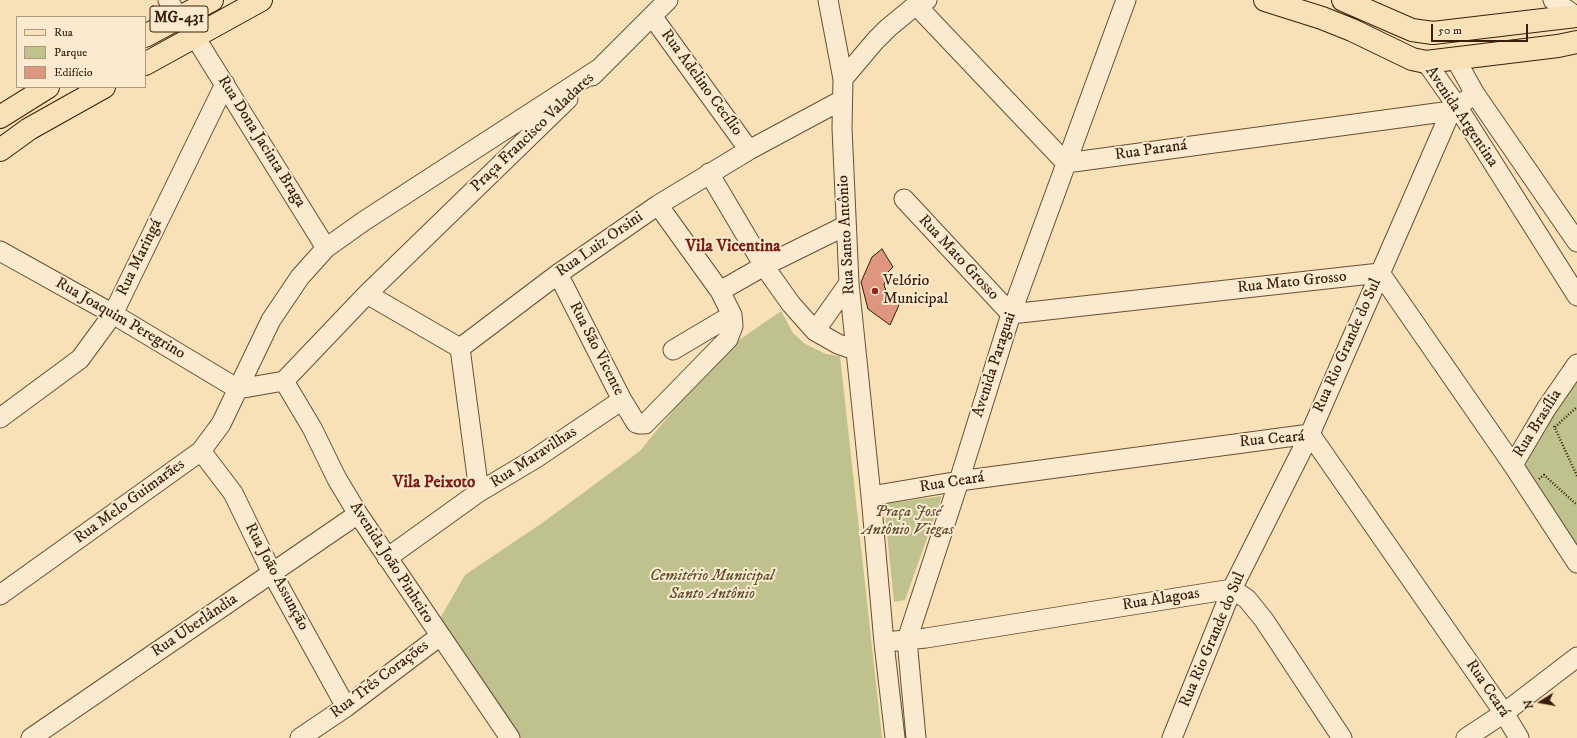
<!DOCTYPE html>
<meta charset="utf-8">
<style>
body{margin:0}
#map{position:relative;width:1577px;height:738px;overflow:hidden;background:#f8e0b7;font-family:"IM FELL DW Pica",serif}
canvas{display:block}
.legend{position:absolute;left:16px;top:16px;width:130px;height:72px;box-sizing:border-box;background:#faebd0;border:1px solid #ad9980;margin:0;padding:5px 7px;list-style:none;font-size:12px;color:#391e09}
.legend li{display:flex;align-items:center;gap:8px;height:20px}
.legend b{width:20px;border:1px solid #ad9980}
.north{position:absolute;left:1521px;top:682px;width:40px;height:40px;-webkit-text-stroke:3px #faebd0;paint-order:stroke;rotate:259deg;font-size:11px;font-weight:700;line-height:16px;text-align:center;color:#391e09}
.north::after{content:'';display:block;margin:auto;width:14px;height:18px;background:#391e09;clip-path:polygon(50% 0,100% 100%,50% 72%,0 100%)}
.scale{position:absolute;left:1431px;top:24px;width:97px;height:18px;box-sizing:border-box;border:2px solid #391e09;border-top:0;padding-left:5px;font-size:12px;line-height:14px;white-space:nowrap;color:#391e09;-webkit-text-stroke:3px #faebd0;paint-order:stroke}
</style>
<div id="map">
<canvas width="1577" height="738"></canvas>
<ul class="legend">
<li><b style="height:5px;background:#f8e0b7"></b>Rua</li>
<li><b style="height:11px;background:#bfc28d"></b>Parque</li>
<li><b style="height:11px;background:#de967e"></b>Edifício</li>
</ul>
<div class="north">N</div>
<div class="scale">50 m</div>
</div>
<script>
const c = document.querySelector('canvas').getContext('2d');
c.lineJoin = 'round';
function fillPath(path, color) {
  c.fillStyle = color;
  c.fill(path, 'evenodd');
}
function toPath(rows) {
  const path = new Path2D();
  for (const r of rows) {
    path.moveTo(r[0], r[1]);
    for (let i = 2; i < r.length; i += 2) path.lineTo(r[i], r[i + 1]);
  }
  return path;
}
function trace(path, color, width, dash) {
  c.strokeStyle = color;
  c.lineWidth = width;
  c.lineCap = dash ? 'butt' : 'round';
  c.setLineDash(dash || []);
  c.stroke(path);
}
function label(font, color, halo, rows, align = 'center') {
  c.font = font + ' "IM FELL DW Pica",serif';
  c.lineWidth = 4;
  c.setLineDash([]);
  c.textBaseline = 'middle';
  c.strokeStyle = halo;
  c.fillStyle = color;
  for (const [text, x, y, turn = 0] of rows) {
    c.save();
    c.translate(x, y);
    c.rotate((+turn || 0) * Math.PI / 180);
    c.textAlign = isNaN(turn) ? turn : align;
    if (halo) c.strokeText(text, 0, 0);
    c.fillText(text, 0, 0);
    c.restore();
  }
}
const green = toPath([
 [781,311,793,333,805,344,826,354,840,356,882,738,521,738,438,622,465,575,545,521,640,451,719,354],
 [1577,374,1577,546,1525,466,1551,418],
 [942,496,905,600,894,602,884,504]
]);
const building = toPath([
 [882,249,893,267,888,272,884,285,888,297,899,305,890,325,868,309,861,282,872,257,882,249]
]);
const path = toPath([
 [1554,426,1577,476],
 [1555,427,1577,407],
 [1539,479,1544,475,1577,505]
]);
const minor = toPath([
 [168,0,179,18],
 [828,0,843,79,842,128,849,283,871,496,884,643,895,738],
 [1553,0,1577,17],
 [916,5,1066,163,1451,111],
 [652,16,749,150],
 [195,37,326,248],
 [1455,58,1475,94,1577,242],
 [1426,62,1457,106,1577,296],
 [592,76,668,0],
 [843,79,875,41,888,28,916,5,927,0],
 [709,173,764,266,791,304,815,331,838,344,855,350],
 [904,199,1011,314,1380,273,1513,465,1577,563],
 [0,251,113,314,238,389],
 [558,274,622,400,636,423,639,424,645,424,728,339,733,326,732,315,720,291,658,205],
 [720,291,764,266,845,226],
 [367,294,460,348],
 [815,331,849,283],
 [460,348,558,274,658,205,749,150,842,100],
 [460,348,479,492],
 [673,350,732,315],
 [284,381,312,428,337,479,358,514,510,738],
 [238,389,284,381,367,294,568,99],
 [0,418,80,359,113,314,225,84],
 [201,451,233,493,272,573,346,707],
 [1513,465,1546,409,1577,364],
 [871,496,959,481,1310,434,1504,713,1519,738],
 [387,558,479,492,536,458,622,400],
 [0,595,201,451,221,424,271,320,300,277,326,248,364,221,600,68],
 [895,641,926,638,1232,589,1247,599,1264,620,1342,738],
 [31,738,358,514],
 [300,738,346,707,440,636],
 [916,738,907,640,959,481,1011,314,1126,0],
 [1172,738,1232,589,1310,434,1451,111,1475,94],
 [1466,738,1504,713,1577,657]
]);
const major = toPath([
 [1265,0,1322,18,1352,30,1412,59,1426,62,1558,46,1577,42],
 [1343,0,1412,30,1433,33,1577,16],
 [145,36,212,0],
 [145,64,261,0],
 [0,117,48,87],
 [0,150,29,129,104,87]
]);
const markers = [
 [875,291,4,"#8f2418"]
];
const shields = [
 [179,19,58]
];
const shieldNames = [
 ["MG-431",179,19]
];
const streetNames = [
 ["Rua Adelino Cecílio",701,83,54],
 ["Avenida Argentina",1461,117,56],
 ["Praça Francisco Valadares",533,133,-44],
 ["Rua Dona Jacinta Braga",261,142,58],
 ["Rua Paraná",1151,151,-8],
 ["Rua Santo Antônio",847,235,-93],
 ["Rua Luiz Orsini",600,245,-35],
 ["Rua Maringá",140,258,-64],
 ["Rua Mato Grosso",958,258,47],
 ["Rua Mato Grosso",1292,283,-6],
 ["Rua Joaquim Peregrino",120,319,30],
 ["Rua Rio Grande do Sul",1348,346,-66],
 ["Rua São Vicente",596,349,63],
 ["Avenida Paraguai",995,365,-72],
 ["Rua Brasília",1538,424,-58],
 ["Rua Ceará",1272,440,-5],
 ["Rua Maravilhas",534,458,-33],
 ["Rua Ceará",952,483,-9],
 ["Rua Melo Guimarães",130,502,-36],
 ["Avenida João Pinheiro",391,563,57],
 ["Rua João Assunção",276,577,62],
 ["Rua Alagoas",1161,600,-9],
 ["Rua Uberlândia",195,626,-34],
 ["Rua Rio Grande do Sul",1213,640,-67],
 ["Rua Três Corações",380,680,-37],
 ["Rua Ceará",1487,689,56]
];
const poiNames = [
 ["Velório",883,282],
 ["Municipal",883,300]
];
const parkNames = [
 ["Praça José",908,513],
 ["Antônio Viegas",908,531],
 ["Cemitério Municipal",712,577],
 ["Santo Antônio",712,595]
];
const neighbourhoodNames = [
 ["Vila Vicentina",733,247],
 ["Vila Peixoto",434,483]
];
fillPath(green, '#bfc28d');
fillPath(building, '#de967e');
trace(building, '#391e09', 1);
trace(minor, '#694e34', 21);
trace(major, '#391e09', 24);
trace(path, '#391e09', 2.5, [1, 2]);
trace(minor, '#faebd0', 19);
trace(major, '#f8e0b7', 22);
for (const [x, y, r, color] of markers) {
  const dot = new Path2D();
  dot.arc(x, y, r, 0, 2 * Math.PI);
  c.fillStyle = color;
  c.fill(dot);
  trace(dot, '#faebd0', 1.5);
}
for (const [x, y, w] of shields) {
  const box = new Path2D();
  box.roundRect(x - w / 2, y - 13, w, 26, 3);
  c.fillStyle = '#faebd0';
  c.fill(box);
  trace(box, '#391e09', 1);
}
label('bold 15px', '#391e09', null, shieldNames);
label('16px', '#391e09', '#faebd0', streetNames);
label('16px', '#391e09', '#faebd0', poiNames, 'left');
label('italic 16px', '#614f31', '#faebd0', parkNames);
label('bold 17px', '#7a1f14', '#faebd0', neighbourhoodNames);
</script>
